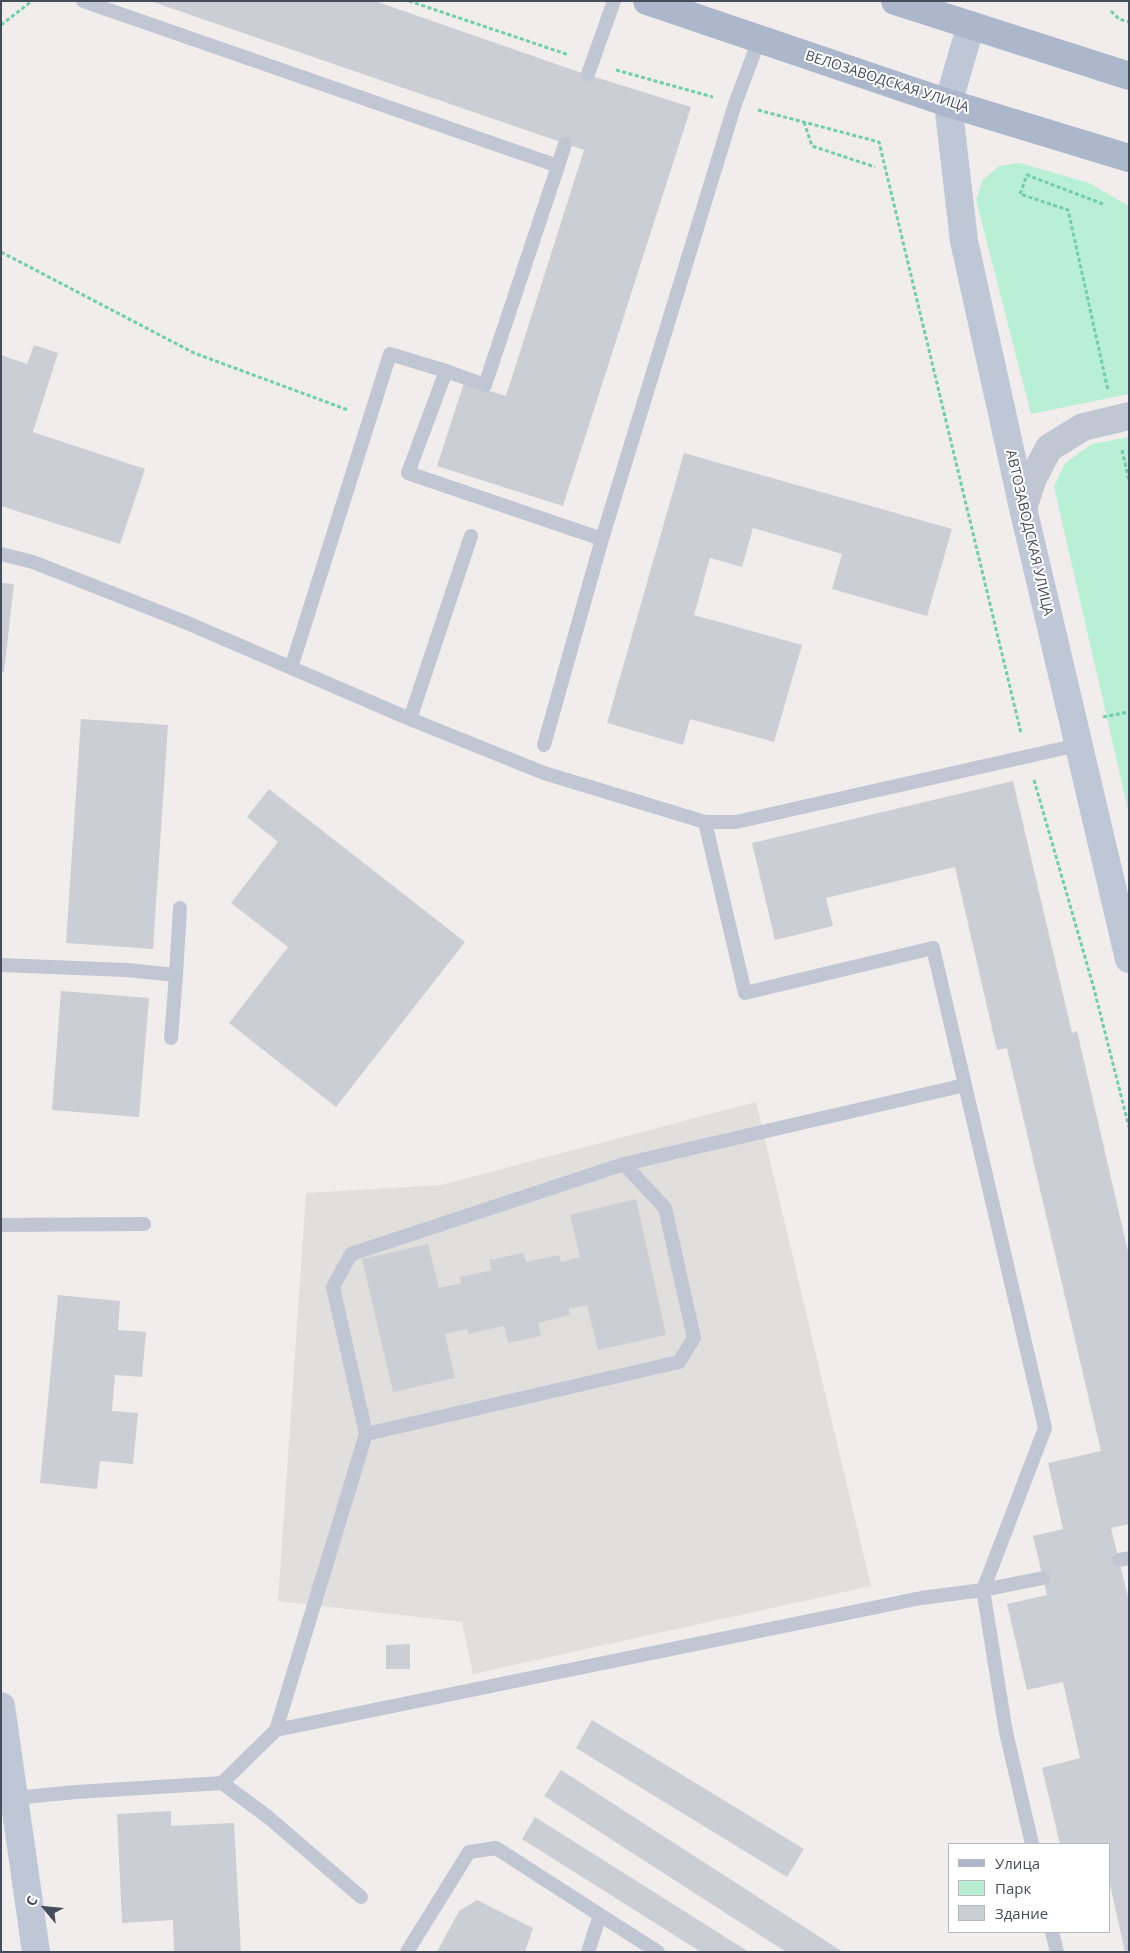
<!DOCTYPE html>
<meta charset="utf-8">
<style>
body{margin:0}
#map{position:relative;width:1130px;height:1953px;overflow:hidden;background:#f0edec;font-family:"Open Sans",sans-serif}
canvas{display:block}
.frame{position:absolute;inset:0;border:2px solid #454d5a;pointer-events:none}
.legend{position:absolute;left:948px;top:1843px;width:162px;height:90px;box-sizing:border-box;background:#fff;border:1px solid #b5b8bd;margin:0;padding:6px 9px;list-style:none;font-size:15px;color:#454d5a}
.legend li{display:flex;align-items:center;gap:10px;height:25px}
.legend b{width:25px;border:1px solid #b5b8bd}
.north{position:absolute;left:20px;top:1883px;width:50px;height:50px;-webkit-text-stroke:4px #fff;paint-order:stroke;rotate:298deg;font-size:14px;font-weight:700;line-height:20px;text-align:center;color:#454d5a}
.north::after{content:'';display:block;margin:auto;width:18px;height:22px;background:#454d5a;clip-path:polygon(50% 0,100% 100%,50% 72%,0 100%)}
</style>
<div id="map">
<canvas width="1130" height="1953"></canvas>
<div class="frame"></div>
<ul class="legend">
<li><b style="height:6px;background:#acb7cc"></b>Улица</li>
<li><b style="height:14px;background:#b9efd5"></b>Парк</li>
<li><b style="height:14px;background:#ccced5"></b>Здание</li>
</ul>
<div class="north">С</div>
</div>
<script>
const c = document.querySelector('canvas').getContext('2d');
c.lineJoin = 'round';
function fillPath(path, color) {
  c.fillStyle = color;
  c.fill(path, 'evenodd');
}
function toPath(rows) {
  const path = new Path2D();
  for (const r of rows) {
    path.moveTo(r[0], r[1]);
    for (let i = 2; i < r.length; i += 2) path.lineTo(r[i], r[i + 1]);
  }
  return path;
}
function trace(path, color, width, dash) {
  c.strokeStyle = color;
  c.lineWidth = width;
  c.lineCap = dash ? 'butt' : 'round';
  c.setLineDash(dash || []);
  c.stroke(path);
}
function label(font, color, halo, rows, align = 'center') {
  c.font = font + ' "Open Sans",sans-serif';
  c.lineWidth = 4;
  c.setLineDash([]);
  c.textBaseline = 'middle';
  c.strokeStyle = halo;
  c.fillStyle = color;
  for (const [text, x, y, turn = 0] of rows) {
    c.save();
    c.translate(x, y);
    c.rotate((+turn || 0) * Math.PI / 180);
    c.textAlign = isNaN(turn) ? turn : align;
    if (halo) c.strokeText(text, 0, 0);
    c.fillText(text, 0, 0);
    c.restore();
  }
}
const education = toPath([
 [756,1102,871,1586,473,1674,462,1622,278,1601,306,1193,441,1185]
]);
const green = toPath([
 [1020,163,1089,183,1129,206,1129,394,1031,414,976,200,983,180,999,166],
 [1129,437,1129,814,1054,487,1065,463,1092,444]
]);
const building = toPath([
 [150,1,375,1,573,70,691,107,563,506,437,466,464,383,506,396,584,150],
 [34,345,58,353,33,432,145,469,120,544,1,506,1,355,27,364],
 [684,453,952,529,927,616,832,589,842,554,753,528,742,567,710,558,694,615,802,645,774,742,690,719,683,745,607,723],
 [1,583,14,584,4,672,1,672],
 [81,719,168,725,153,949,66,943],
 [1013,781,1072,1033,1077,1031,1129,1256,1129,1524,1111,1528,1129,1601,1129,1952,1125,1952,1109,1880,1109,1844,1060,1844,1042,1768,1080,1758,1063,1682,1027,1690,1007,1604,1047,1595,1033,1536,1063,1529,1048,1463,1101,1451,1007,1048,997,1050,955,867,826,898,833,926,775,940,752,843],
 [269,789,465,942,336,1107,229,1023,288,947,231,903,278,842,247,817],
 [61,991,149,998,139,1117,52,1110],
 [636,1199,666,1335,598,1350,587,1305,569,1309,570,1315,538,1323,541,1336,508,1343,504,1326,468,1334,467,1329,445,1334,455,1378,393,1392,362,1259,428,1244,439,1288,461,1283,460,1277,492,1270,489,1260,523,1253,526,1262,559,1255,561,1262,580,1257,570,1215],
 [58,1295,120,1301,118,1330,146,1332,142,1377,115,1375,112,1411,138,1413,133,1464,100,1461,97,1489,40,1483],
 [410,1644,410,1669,386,1669,386,1645],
 [592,1720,804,1849,787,1877,576,1748],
 [561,1770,843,1952,786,1952,544,1796],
 [171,1811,171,1826,234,1823,241,1952,174,1952,173,1920,122,1923,117,1814],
 [535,1817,749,1952,701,1952,522,1839],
 [477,1900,533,1928,525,1952,437,1952,459,1911]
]);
const path = toPath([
 [409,1,569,55],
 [1111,11,1119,19,1129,22],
 [1,25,32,1],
 [616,70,713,97],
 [758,110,879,142,1021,733],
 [804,122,812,146,875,167],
 [1103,204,1027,175,1020,194,1068,210,1108,390],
 [1,252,194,353,348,410],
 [1122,450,1129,480],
 [1103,717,1129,712],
 [1034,780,1093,985,1129,1127]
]);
const lane = toPath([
 [83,1,558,166,485,385,446,371,408,473,602,539,735,104,759,40],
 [588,74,614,1],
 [558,166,565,144],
 [1,554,33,562,185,622,410,719,544,773,705,822,736,822,1078,745],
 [291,668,390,354,446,371],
 [410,719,471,536],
 [544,745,602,539],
 [1,965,127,970,176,975,180,908],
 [171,1038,176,975],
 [624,1164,965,1085],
 [1,1225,144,1224],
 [1119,1560,1129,1558],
 [276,1730,366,1434,679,1362,694,1338,665,1208,624,1164,351,1254,333,1287,366,1434],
 [222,1783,268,1817,361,1897],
 [15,1798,76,1792,222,1783,276,1730,921,1598,983,1590,1045,1428,933,948,745,993,705,822],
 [1032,1844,1006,1732,983,1590,1043,1578],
 [600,1915,658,1952],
 [1052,1932,1057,1952],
 [407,1952,469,1852,496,1848,600,1915,588,1952]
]);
const street = toPath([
 [1023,508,1033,478,1049,448,1083,427,1129,416]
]);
const secondary = toPath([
 [971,25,948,103,964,241,1023,508,1129,959],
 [1,1706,36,1952]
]);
const primary = toPath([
 [647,1,948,103,1129,158],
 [895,1,1129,76]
]);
const streetNames = [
 ["ВЕЛОЗАВОДСКАЯ УЛИЦА",887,82,18],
 ["АВТОЗАВОДСКАЯ УЛИЦА",1029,533,77]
];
fillPath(education, '#e1dede');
fillPath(green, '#b9efd5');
fillPath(building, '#ccced5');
trace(path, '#71cdad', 3, [4, 2.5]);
trace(lane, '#c0c7d2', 14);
trace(street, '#c0c7d2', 28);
trace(secondary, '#bfc7d6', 28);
trace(primary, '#acb7cc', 28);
label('14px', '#454d5a', '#fff', streetNames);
</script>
